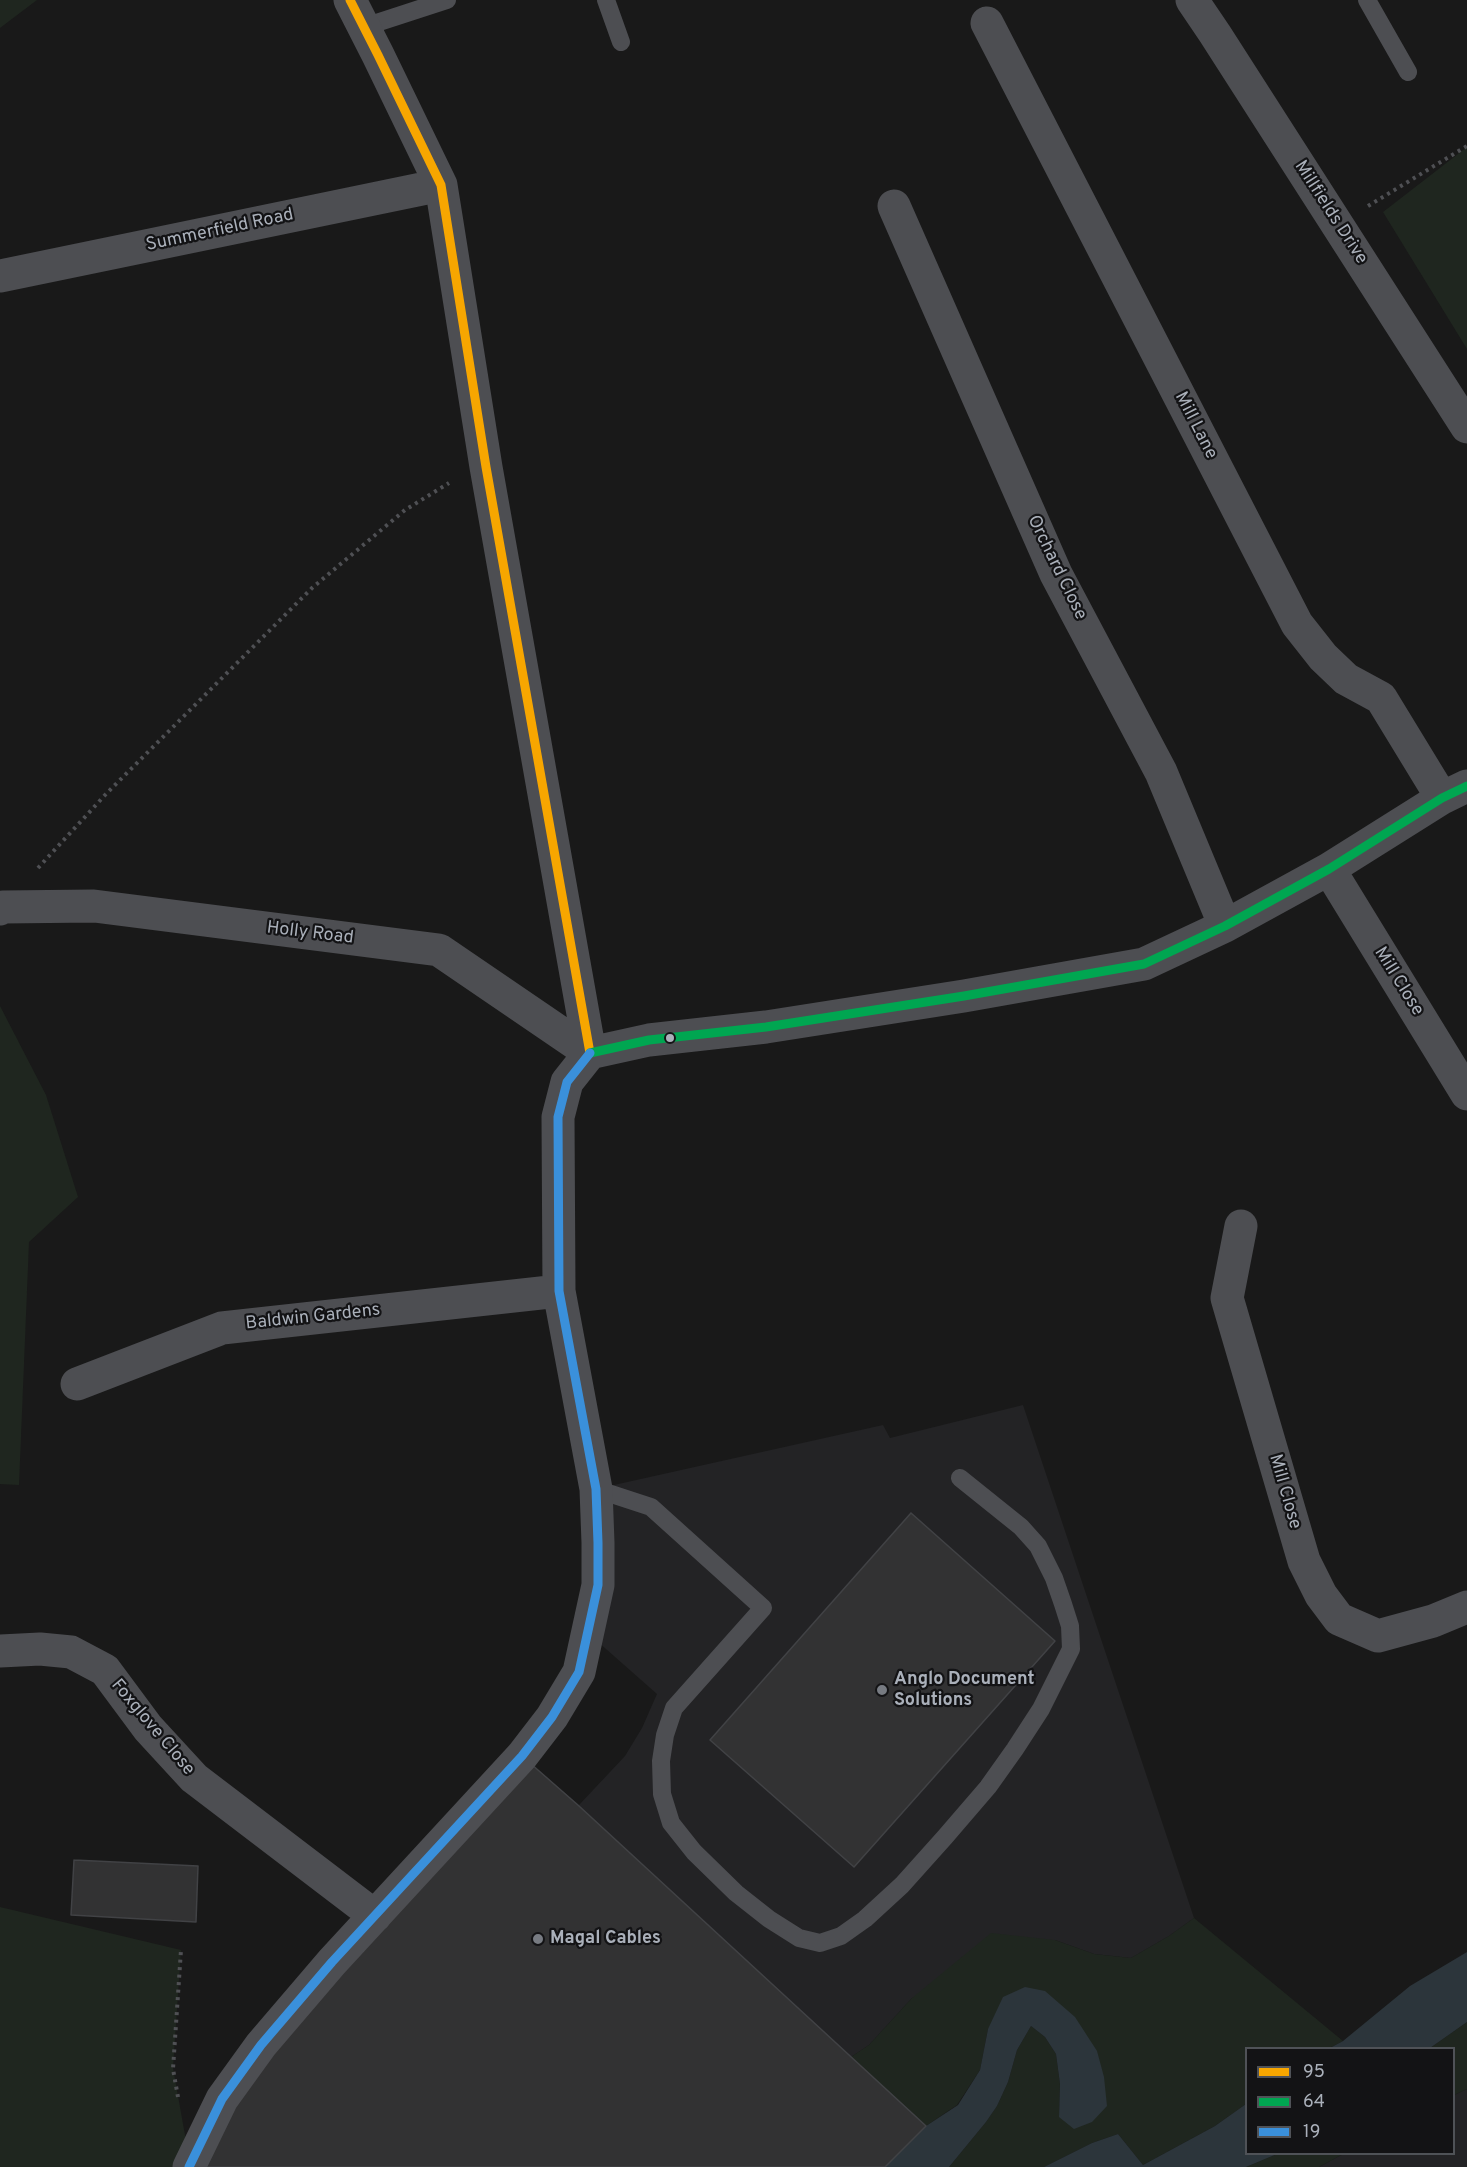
<!DOCTYPE html>
<style>
body{margin:0}
#map{position:relative;width:1467px;height:2167px;overflow:hidden;background:#191919;font-family:Overpass,sans-serif}
canvas{display:block}
.legend{position:absolute;left:1245px;top:2047px;width:210px;height:108px;box-sizing:border-box;background:#131315;border:2px solid #4f5257;margin:0;padding:8px 10px;list-style:none;font-size:18px;color:#aab0ba}
.legend li{display:flex;align-items:center;gap:12px;height:30px}
.legend b{width:30px;border:2px solid #4f5257}
</style>
<div id="map">
<canvas width="1467" height="2167"></canvas>
<ul class="legend">
<li><b style="height:8px;background:#f7a600"></b>95</li>
<li><b style="height:8px;background:#00a651"></b>64</li>
<li><b style="height:8px;background:#3a90db"></b>19</li>
</ul>
</div>
<script>
const c = document.querySelector('canvas').getContext('2d');
c.lineJoin = 'round';
function fillPath(path, color) {
  c.fillStyle = color;
  c.fill(path, 'evenodd');
}
function toPath(rows) {
  const path = new Path2D();
  for (const r of rows) {
    path.moveTo(r[0], r[1]);
    for (let i = 2; i < r.length; i += 2) path.lineTo(r[i], r[i + 1]);
  }
  return path;
}
function trace(path, color, width, dash) {
  c.strokeStyle = color;
  c.lineWidth = width;
  c.lineCap = dash ? 'butt' : 'round';
  c.setLineDash(dash || []);
  c.stroke(path);
}
function label(font, color, halo, rows, align = 'center') {
  c.font = font + ' Overpass,sans-serif';
  c.lineWidth = 4.5;
  c.setLineDash([]);
  c.textBaseline = 'middle';
  c.strokeStyle = halo;
  c.fillStyle = color;
  for (const [text, x, y, turn = 0] of rows) {
    c.save();
    c.translate(x, y);
    c.rotate((+turn || 0) * Math.PI / 180);
    c.textAlign = isNaN(turn) ? turn : align;
    if (halo) c.strokeText(text, 0, 0);
    c.fillText(text, 0, 0);
    c.restore();
  }
}
const built = toPath([
 [1023,1405,1194,1918,1169,1936,1131,1958,1094,1954,1055,1940,912,1998,869,2045,851,2057,926,2126,885,2167,189,2167,522,1756,579,1805,625,1756,642,1728,657,1694,589,1634,596,1489,883,1425,890,1438],
 [1467,2089,1467,2167,1319,2167,1343,2154,1454,2154,1454,2095]
]);
const green = toPath([
 [0,0,37,0,0,28],
 [1467,147,1467,349,1383,212],
 [0,1006,46,1095,78,1197,29,1242,19,1485,0,1484],
 [0,1907,181,1950,173,2068,190,2163,189,2167,0,2167],
 [1194,1918,1343,2041,1330,2048,1246,2048,1246,2104,1215,2126,1143,2165,1118,2134,1092,2143,1044,2167,949,2167,986,2122,997,2106,1008,2082,1017,2050,1031,2026,1045,2037,1056,2054,1060,2084,1059,2117,1075,2017,988,2029,980,2070,957,2105,926,2126,851,2057,869,2045,912,1998,991,1933,1055,1940,1094,1954,1131,1958,1169,1936],
 [1467,2022,1467,2089,1454,2095,1454,2048,1430,2048],
 [1277,2154,1343,2154,1319,2167,1246,2167]
]);
const water = toPath([
 [1467,1952,1467,2022,1430,2048,1330,2048,1343,2041,1410,1986],
 [1025,1987,1045,1991,1075,2017,1097,2051,1104,2077,1107,2106,1092,2122,1074,2129,1059,2117,1060,2084,1056,2054,1045,2037,1031,2026,1017,2050,1008,2082,997,2106,986,2122,949,2167,885,2167,926,2126,958,2105,980,2070,988,2029,1003,1997],
 [1246,2104,1246,2154,1277,2154,1246,2167,1044,2167,1092,2143,1118,2134,1143,2165,1215,2126]
]);
const building = toPath([
 [911,1513,1055,1641,854,1867,710,1740,911,1513],
 [522,1756,579,1806,926,2126,885,2167,189,2167,222,2099,522,1756],
 [74,1860,198,1866,196,1922,71,1915,74,1860]
]);
const path = toPath([
 [1368,206,1467,146],
 [38,868,106,794,312,588,405,510,449,483],
 [178,2097,173,2069,181,1950]
]);
const service = toPath([
 [606,0,621,42],
 [1367,0,1408,72],
 [364,27,447,0],
 [596,1489,651,1507,763,1608,674,1708,665,1735,661,1761,662,1794,671,1823,694,1852,736,1893,769,1919,799,1938,820,1943,841,1936,865,1919,902,1885,945,1837,988,1787,1015,1749,1041,1709,1071,1649,1070,1626,1063,1604,1054,1578,1038,1546,1021,1527,960,1478]
]);
const minor = toPath([
 [350,0,378,55,441,185,486,467,590,1053],
 [987,23,1297,624,1323,657,1346,679,1381,698,1442,798],
 [894,206,1056,574,1161,772,1225,926],
 [0,276,441,185],
 [1329,869,1467,1094],
 [0,909,3,907,94,906,439,950,590,1053],
 [590,1053,649,1040,766,1027,964,996,1144,964,1225,926,1329,869,1442,798,1467,786],
 [1241,1226,1227,1298,1304,1561,1321,1595,1339,1619,1378,1636,1433,1621,1467,1607],
 [77,1384,222,1328,559,1291],
 [0,1651,40,1649,71,1652,105,1670,148,1728,194,1778,375,1916],
 [189,2167,222,2099,261,2045,332,1962,522,1756,552,1717,579,1672,598,1585,598,1543,596,1489,559,1291,558,1117,567,1082,590,1053]
]);
const tertiary = toPath([
 [1192,0,1215,34,1467,427]
]);
const bus1 = toPath([
 [350,0,378,55,441,185,486,467,590,1053]
]);
const bus2 = toPath([
 [590,1053,649,1040,766,1027,964,996,1144,964,1225,926,1329,869,1442,798,1467,786]
]);
const bus3 = toPath([
 [189,2167,222,2099,261,2045,332,1962,522,1756,552,1717,579,1672,598,1585,598,1543,596,1489,559,1291,558,1117,567,1082,590,1053]
]);
const markers = [
 [670,1038,5,"#aab0ba"],
 [882,1690,6,"#777b82"],
 [538,1939,6,"#777b82"]
];
const streetNames = [
 ["Millfields Drive",1330,213,57],
 ["Summerfield Road",220,231,-12],
 ["Mill Lane",1195,426,63],
 ["Orchard Close",1056,568,64],
 ["Holly Road",310,934,7],
 ["Mill Close",1398,982,58],
 ["Baldwin Gardens",313,1318,-6],
 ["Mill Close",1284,1492,74],
 ["Foxglove Close",152,1728,50]
];
const poiNames = [
 ["Anglo Document",894,1680],
 ["Solutions",894,1701],
 ["Magal Cables",550,1939]
];
fillPath(built, '#232325');
fillPath(green, '#1f261f');
fillPath(water, '#2c353b');
fillPath(building, '#323233');
trace(building, '#414245', 1.5);
trace(path, '#4f5054', 4, [3, 4.5]);
trace(service, '#4d4e52', 18);
trace(minor, '#4d4e52', 33);
trace(tertiary, '#4d4e52', 33);
trace(bus1, '#f7a600', 9);
trace(bus2, '#00a651', 9);
trace(bus3, '#3a90db', 9);
for (const [x, y, r, color] of markers) {
  const dot = new Path2D();
  dot.arc(x, y, r, 0, 2 * Math.PI);
  c.fillStyle = color;
  c.fill(dot);
  trace(dot, '#131315', 2);
}
label('18px', '#aab0ba', '#131315', streetNames);
label('bold 18px', '#aab0ba', '#131315', poiNames, 'left');
</script>
